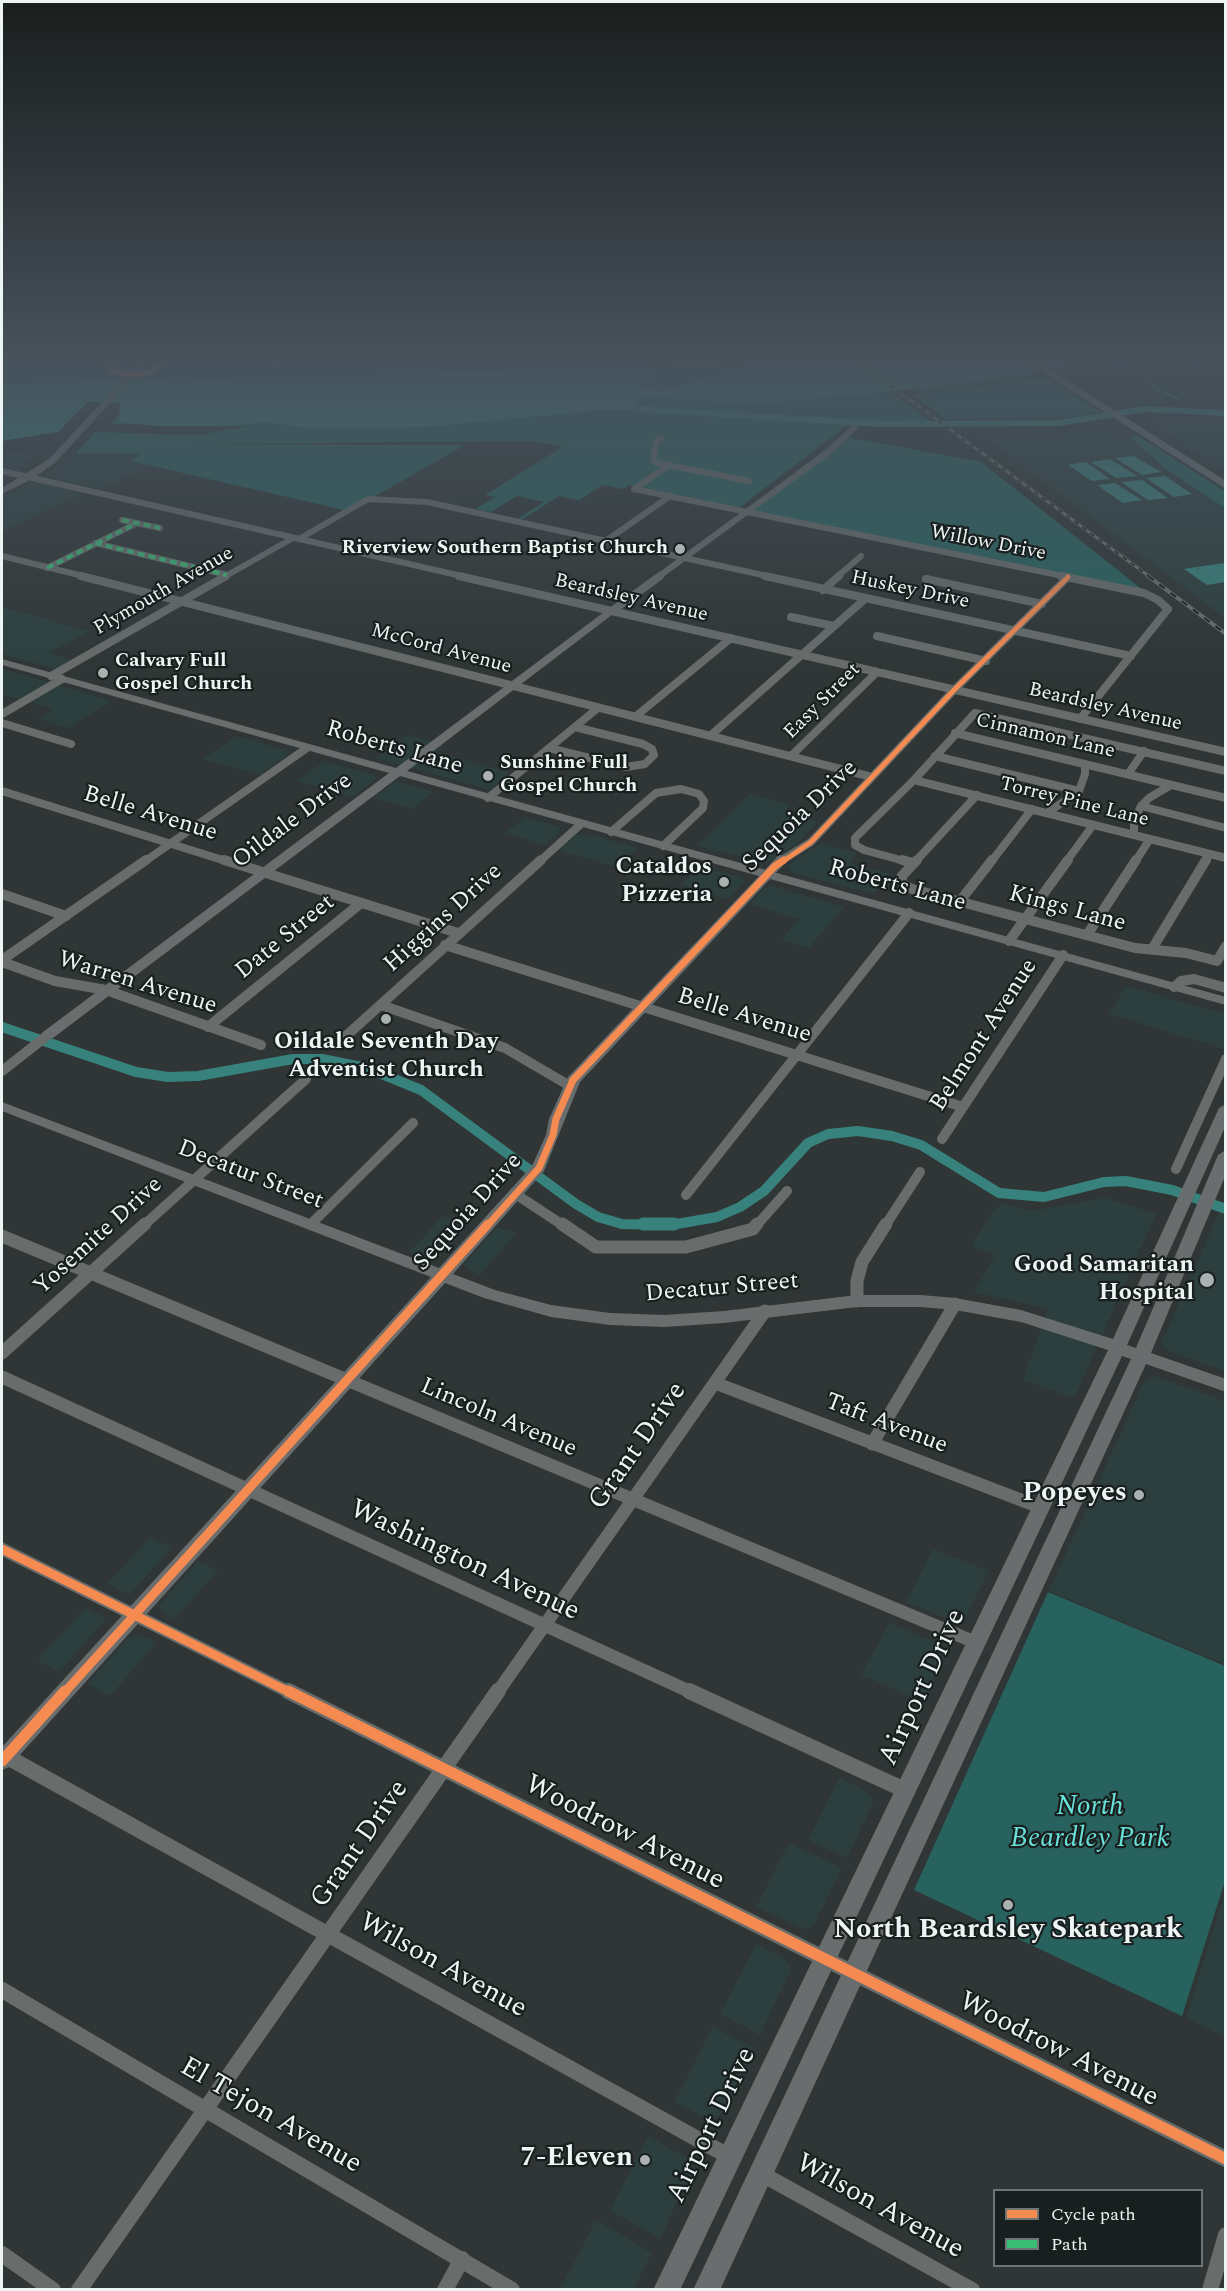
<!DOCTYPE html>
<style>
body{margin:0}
#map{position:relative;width:1227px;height:2291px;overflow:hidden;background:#2f3635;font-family:Spectral,serif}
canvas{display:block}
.frame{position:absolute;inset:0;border:3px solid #edf5f4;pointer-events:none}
.legend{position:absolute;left:993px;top:2189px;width:210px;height:78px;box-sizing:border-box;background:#191f1e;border:2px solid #6e7574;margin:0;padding:8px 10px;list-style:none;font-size:18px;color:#edf5f4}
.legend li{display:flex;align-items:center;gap:12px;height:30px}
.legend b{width:30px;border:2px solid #6e7574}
</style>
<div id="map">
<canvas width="1227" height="2291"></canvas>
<div class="frame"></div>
<ul class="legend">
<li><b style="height:8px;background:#f68b52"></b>Cycle path</li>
<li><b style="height:8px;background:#3abd76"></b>Path</li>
</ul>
</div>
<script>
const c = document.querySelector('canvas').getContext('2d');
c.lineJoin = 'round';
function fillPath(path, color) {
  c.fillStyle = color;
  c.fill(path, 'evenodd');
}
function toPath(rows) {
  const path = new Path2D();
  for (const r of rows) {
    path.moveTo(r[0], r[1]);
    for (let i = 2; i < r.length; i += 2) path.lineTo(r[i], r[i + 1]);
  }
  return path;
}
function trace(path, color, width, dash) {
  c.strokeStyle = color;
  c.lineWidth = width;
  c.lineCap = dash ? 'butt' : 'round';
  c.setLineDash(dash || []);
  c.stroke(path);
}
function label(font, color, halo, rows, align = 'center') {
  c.font = font + ' Spectral,serif';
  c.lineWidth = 4.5;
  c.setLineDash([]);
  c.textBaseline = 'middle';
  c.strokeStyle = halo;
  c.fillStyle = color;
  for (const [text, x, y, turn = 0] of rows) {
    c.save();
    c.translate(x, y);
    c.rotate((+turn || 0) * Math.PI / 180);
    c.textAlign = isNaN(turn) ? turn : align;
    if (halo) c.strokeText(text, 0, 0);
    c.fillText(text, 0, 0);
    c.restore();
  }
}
const built = toPath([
 [1158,355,1225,355,1225,406,1170,401,1119,407,1059,370],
 [1145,419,1225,420,1225,470,1191,450],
 [1096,428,1111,428,1225,498,1225,618,980,433,1051,434],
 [2,452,39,453,18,470,2,467],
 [76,453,144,454,131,461,149,466,100,490,43,476],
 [38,482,83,493,2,532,2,496,30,483],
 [2,607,89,631,49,653,78,662,62,671,2,654],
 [2,669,44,681,112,701,68,728,38,719,53,709,2,694],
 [408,735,445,745,436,752,510,772,490,790,376,758],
 [237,736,292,752,258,775,203,759],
 [325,761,374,775,377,778,353,797,297,781],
 [395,782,399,782,434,792,412,809,373,798],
 [750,793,791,805,784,813,818,822,797,844,766,863,697,846],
 [525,817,558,826,561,830,545,845,505,833],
 [584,834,599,837,637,848,617,867,559,851,577,835],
 [821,843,857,853,850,863,890,874,873,894,792,872,787,866],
 [699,866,741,877,745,881,729,899,681,885],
 [771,886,817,899,844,907,809,948,781,940,799,919,749,904,764,888],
 [1126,986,1225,1014,1225,1049,1109,1014],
 [1105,1198,1156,1214,1074,1398,1023,1380,1048,1309,974,1292,995,1255,971,1246,992,1212,1001,1204,1032,1211],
 [1219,1212,1226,1216,1225,1371,1169,1351,1161,1344],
 [443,1216,468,1225,434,1261,409,1252],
 [497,1227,516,1233,480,1275,469,1270,464,1264],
 [1154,1376,1225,1401,1225,1664,1049,1591,1145,1380],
 [150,1538,172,1548,129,1595,107,1584],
 [933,1549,989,1571,966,1617,962,1621,955,1622,906,1602],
 [198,1561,218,1570,175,1619,163,1613,160,1609,160,1604],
 [86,1608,107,1618,59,1672,37,1660],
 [889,1623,939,1644,946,1653,924,1702,861,1675],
 [139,1634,157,1642,110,1696,87,1684,127,1639],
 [839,1778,866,1791,874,1801,847,1858,808,1840],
 [789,1843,842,1868,815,1923,810,1928,803,1929,756,1907],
 [1225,1892,1225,2037,1186,2018],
 [756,1944,783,1958,789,1963,791,1970,760,2035,720,2014],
 [713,2027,754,2048,722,2112,717,2118,709,2119,674,2102],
 [648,2136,684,2156,690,2162,692,2171,660,2239,610,2210],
 [596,2220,652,2253,634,2289,560,2289]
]);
const green = toPath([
 [2,355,523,355,675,360,711,355,1008,355,1039,375,921,393,878,361,887,389,939,427,846,426,739,508,629,485,623,489,603,485,579,500,559,496,523,519,519,518,544,502,517,496,491,512,476,509,495,497,485,495,562,447,532,441,194,444,465,445,349,511,130,461,142,454,76,453,95,432,199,435,246,426,111,424,129,402,81,400,2,436],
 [1044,377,1101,412,1073,417,945,419,913,395],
 [1133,435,1140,437,1225,491,1225,508,1166,469,1131,438],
 [842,436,981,462,1143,590,747,510],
 [1048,1592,1225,1666,1225,1881,1182,2016,914,1890]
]);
const water = toPath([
 [905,355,1117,355,1080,365,896,391,792,401,739,403,643,397,632,411,602,410,424,427,308,428,268,422,233,426,158,426,119,422,120,403,88,402,58,432,2,441,2,384,660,367,641,388,660,391,755,364,892,358],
 [1134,456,1161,472,1142,475,1115,458],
 [1110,459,1137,476,1116,478,1091,462],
 [1086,462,1110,479,1092,481,1068,465],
 [1165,476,1192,494,1174,497,1146,478],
 [1142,480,1168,498,1148,500,1121,482],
 [1115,483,1142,500,1123,503,1097,485],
 [1225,563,1225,572,1223,571,1225,573,1225,582,1207,585,1184,569,1195,567,1204,573,1196,567]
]);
const stream = toPath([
 [664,357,668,355],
 [641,370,655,360],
 [150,381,297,363,388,363,424,370,434,375],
 [1178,399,1154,387,1147,376,1151,371,1218,355],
 [630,409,640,409]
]);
const canalFar2 = toPath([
 [640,409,881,424,1059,423,1145,409,1226,413]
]);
const canalFar1 = toPath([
 [2,1027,136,1072,168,1077,198,1076,293,1059,322,1059,367,1068,421,1090,576,1204,598,1217,622,1224,671,1225,717,1217,740,1207,764,1191,808,1143,828,1134,858,1131,892,1136,921,1145,999,1193,1044,1197,1104,1182,1126,1181,1172,1190,1226,1209]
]);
const canal = toPath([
 [643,1224,674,1224]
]);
const streetFar4 = toPath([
 [662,438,657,440,653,460,657,463,749,481],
 [2,471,466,577],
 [634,489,1068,577],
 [634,489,669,465],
 [122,520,160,528],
 [299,539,368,499,427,502,772,577],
 [607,540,670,496],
 [95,543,227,575],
 [2,556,87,577],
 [47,568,137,523],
 [224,577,293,538],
 [658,577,827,453,854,428],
 [837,577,861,556]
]);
const streetFar3 = toPath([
 [81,576,872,777],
 [459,576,1226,752],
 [765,576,1131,656],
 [1061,576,1144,593,1158,600,1168,609,1080,719],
 [926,579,1042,604],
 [823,590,839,576],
 [612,611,660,576],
 [791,617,834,626],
 [877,636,986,661],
 [51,676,226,576],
 [2,714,62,679],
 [635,717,731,638],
 [2,723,71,744],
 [955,733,1226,798],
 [710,736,866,598],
 [549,748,626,767,645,764,654,755,652,749,643,744,575,727],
 [791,756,877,672],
 [935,756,1079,791],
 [1128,774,1144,751],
 [914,780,1226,858],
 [2,791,229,862],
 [488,798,598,708],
 [1141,806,1226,828],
 [1047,813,1079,791,1085,774,1085,764],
 [611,832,656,793,681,789,699,794,704,801,703,808,663,846],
 [1134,835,1134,822,1141,806,1149,798,1171,785],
 [144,862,307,748],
 [539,862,581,824],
 [779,862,811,842,954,690,1068,577],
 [908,862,864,850,855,845,855,838,914,780,975,713,1226,771],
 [915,862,977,795],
 [991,862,1032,809],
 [1066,862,1093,825],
 [1135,862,1150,839],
 [1205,862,1210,854]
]);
const streetFar2 = toPath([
 [224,860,458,933],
 [902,860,913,863],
 [917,860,901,877,903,884,912,889,1135,948,1186,953,1217,961,1226,946],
 [767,875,781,860],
 [2,894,66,916],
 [960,901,992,860],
 [1087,935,1136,860],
 [1009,941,1068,860],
 [445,945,963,1107],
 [1152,949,1206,860],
 [2,960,146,860],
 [2,962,55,981,106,990,261,1045],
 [1174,987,1181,981,1194,979,1226,988],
 [381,1005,505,1048,570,1086],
 [208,1027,361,903],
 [336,1045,541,860],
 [2,1071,48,1035],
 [942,1139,1063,955],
 [1176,1169,1226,1059],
 [514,1193,564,1226],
 [686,1195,909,913],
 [310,1225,413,1123],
 [143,1226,306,1079],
 [756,1226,787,1191],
 [885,1226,920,1172]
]);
const streetFar1 = toPath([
 [562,1224,596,1247,686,1247,753,1229,757,1224],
 [2,1236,977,1643],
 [857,1301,857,1281,862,1262,886,1224],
 [2,1353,145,1224],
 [2,1377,693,1693],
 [715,1383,1042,1508],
 [872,1444,955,1304],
 [2,1549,291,1693],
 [497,1693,765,1311]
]);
const street = toPath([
 [288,1691,1226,2159],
 [689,1691,907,1791],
 [2,1754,730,2157],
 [2,1990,512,2290],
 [760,2173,972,2290],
 [2,2254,53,2290],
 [79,2290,498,1691],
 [445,2290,462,2259],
 [1210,2290,1226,2235]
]);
const secondary = toPath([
 [146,355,154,355,55,463,32,479,2,494,2,488,49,459,146,355],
 [608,609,617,611,407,771,1226,997,1226,1005,770,879,580,1082,544,1171,453,1274,495,1290,551,1305,610,1313,664,1315,724,1311,857,1295,921,1295,955,1298,1021,1310,1113,1339,1219,1108,1226,1104,1226,1125,1127,1345,1136,1348,1218,1155,1226,1150,1226,1174,1151,1353,1226,1379,1226,1392,1146,1364,720,2290,693,2290,1131,1359,1122,1356,680,2290,653,2290,1108,1350,1021,1322,955,1310,921,1307,857,1307,724,1323,664,1327,610,1325,551,1317,484,1298,445,1283,9,1767,2,1770,2,1747,431,1277,2,1111,2,1102,439,1268,532,1166,546,1135,549,1119,568,1077,759,876,400,776,53,1038,43,1038,41,1035,43,1032,389,773,2,665,2,659,396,768,608,609]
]);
const highway = toPath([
 [1015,355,1027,355,1226,481,1226,489,1015,355]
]);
const railFar1 = toPath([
 [849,355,1150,577]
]);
const rail = toPath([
 [1148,576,1226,634]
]);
const quiet = toPath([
 [122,520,160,528],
 [95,543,227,575],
 [47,568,137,523]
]);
const cyclewayFar4 = toPath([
 [105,355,103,360,116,365,112,372,138,375,152,372,168,355],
 [542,355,651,358,690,362,781,355]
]);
const cyclewayFar3 = toPath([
 [782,862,811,842,954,690,1068,577]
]);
const cyclewayFar2 = toPath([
 [487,1226,539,1168,553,1135,556,1119,573,1080,775,866,784,860]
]);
const cyclewayFar1 = toPath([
 [2,1549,291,1693],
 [64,1693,488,1224]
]);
const cycleway = toPath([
 [288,1691,1226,2159],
 [2,1761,65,1691]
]);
const markers = [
 [680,549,6,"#aab2b1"],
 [103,673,6,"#aab2b1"],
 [488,776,6,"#aab2b1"],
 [724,882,6,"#aab2b1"],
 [386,1019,6,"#aab2b1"],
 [1207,1280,8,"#aab2b1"],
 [1139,1495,6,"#aab2b1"],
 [1008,1905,6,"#aab2b1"],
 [645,2160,6,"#aab2b1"]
];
const farStreetnames = [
 ["Willow Drive",988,544,11],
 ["Huskey Drive",910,591,12],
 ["Plymouth Avenue",164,592,-30],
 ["Beardsley Avenue",631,599,13],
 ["McCord Avenue",441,650,15],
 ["Easy Street",823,702,-45],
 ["Beardsley Avenue",1105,708,13],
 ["Cinnamon Lane",1045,737,13],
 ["Torrey Pine Lane",1074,803,14]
];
const farPoinames = [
 ["Riverview Southern Baptist Church",668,549,"right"],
 ["Calvary Full",115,662],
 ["Gospel Church",115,685],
 ["Sunshine Full",500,764],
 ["Gospel Church",500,787]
];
const streetNames = [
 ["Roberts Lane",394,749,16],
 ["Belle Avenue",150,815,17],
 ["Sequoia Drive",801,817,-44],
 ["Oildale Drive",293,822,-37],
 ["Roberts Lane",897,887,15],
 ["Kings Lane",1067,910,15],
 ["Higgins Drive",444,919,-42],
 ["Date Street",286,938,-39],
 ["Warren Avenue",137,984,17],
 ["Belle Avenue",744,1017,17],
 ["Belmont Avenue",985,1036,-57],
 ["Decatur Street",250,1176,21],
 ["Sequoia Drive",469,1213,-48],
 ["Yosemite Drive",99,1237,-42],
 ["Decatur Street",722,1289,-5],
 ["Lincoln Avenue",498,1419,23],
 ["Taft Avenue",886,1425,21]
];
const poiNames = [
 ["Cataldos",712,868],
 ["Pizzeria",712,896],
 ["Oildale Seventh Day",386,1043,"center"],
 ["Adventist Church",386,1071,"center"],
 ["Good Samaritan",1194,1266],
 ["Hospital",1194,1294]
];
const nearStreetnames = [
 ["Grant Drive",639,1447,-55],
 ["Washington Avenue",464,1562,25],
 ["Airport Drive",924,1688,-65],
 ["Woodrow Avenue",624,1834,27],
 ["Grant Drive",361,1845,-55],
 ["Wilson Avenue",442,1967,29],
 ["Woodrow Avenue",1058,2051,27],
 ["El Tejon Avenue",270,2117,30],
 ["Airport Drive",713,2126,-64],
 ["Wilson Avenue",879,2208,29]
];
const nearPoinames = [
 ["Popeyes",1127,1495],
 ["North Beardsley Skatepark",1008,1932,"center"],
 ["7-Eleven",633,2160]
];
const nearParknames = [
 ["North",1090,1809],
 ["Beardley Park",1090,1841]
];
fillPath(built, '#2c3f3e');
fillPath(green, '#28625e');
fillPath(water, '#38827d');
trace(stream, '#38827d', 1.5);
trace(canalFar2, '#38827d', 6);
trace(canalFar1, '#38827d', 10);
trace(canal, '#38827d', 13);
trace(streetFar4, '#686c6b', 6);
trace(streetFar3, '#686c6b', 8);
trace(streetFar2, '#686c6b', 10);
trace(streetFar1, '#686c6b', 13);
trace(street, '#686c6b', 16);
fillPath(secondary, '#6a6d6d');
fillPath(highway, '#6d7271');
trace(railFar1, '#6c7170', 3);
trace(rail, '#6c7170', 4);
trace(railFar1, '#191f1e', 1.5, [5]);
trace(rail, '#191f1e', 2, [7]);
trace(quiet, '#3abd76', 4, [7, 4]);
trace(cyclewayFar4, '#f68b52', 4.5);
trace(cyclewayFar3, '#f68b52', 5);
trace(cyclewayFar2, '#f68b52', 7);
trace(cyclewayFar1, '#f68b52', 9);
trace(cycleway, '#f68b52', 11);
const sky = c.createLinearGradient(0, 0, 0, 676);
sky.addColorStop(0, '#1a1e1d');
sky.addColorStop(0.53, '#47525c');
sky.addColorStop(1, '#47525c00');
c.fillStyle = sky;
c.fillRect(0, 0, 1227, 676);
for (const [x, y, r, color] of markers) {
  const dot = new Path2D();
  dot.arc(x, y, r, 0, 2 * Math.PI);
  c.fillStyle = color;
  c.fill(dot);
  trace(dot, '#191f1e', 2);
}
label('20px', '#edf5f4', '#191f1e', farStreetnames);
label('bold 20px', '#edf5f4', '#191f1e', farPoinames, 'left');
label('24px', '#edf5f4', '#191f1e', streetNames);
label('bold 24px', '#edf5f4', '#191f1e', poiNames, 'right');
label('28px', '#edf5f4', '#191f1e', nearStreetnames);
label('bold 28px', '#edf5f4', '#191f1e', nearPoinames, 'right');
label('italic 28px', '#68e0d8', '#191f1e', nearParknames);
</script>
